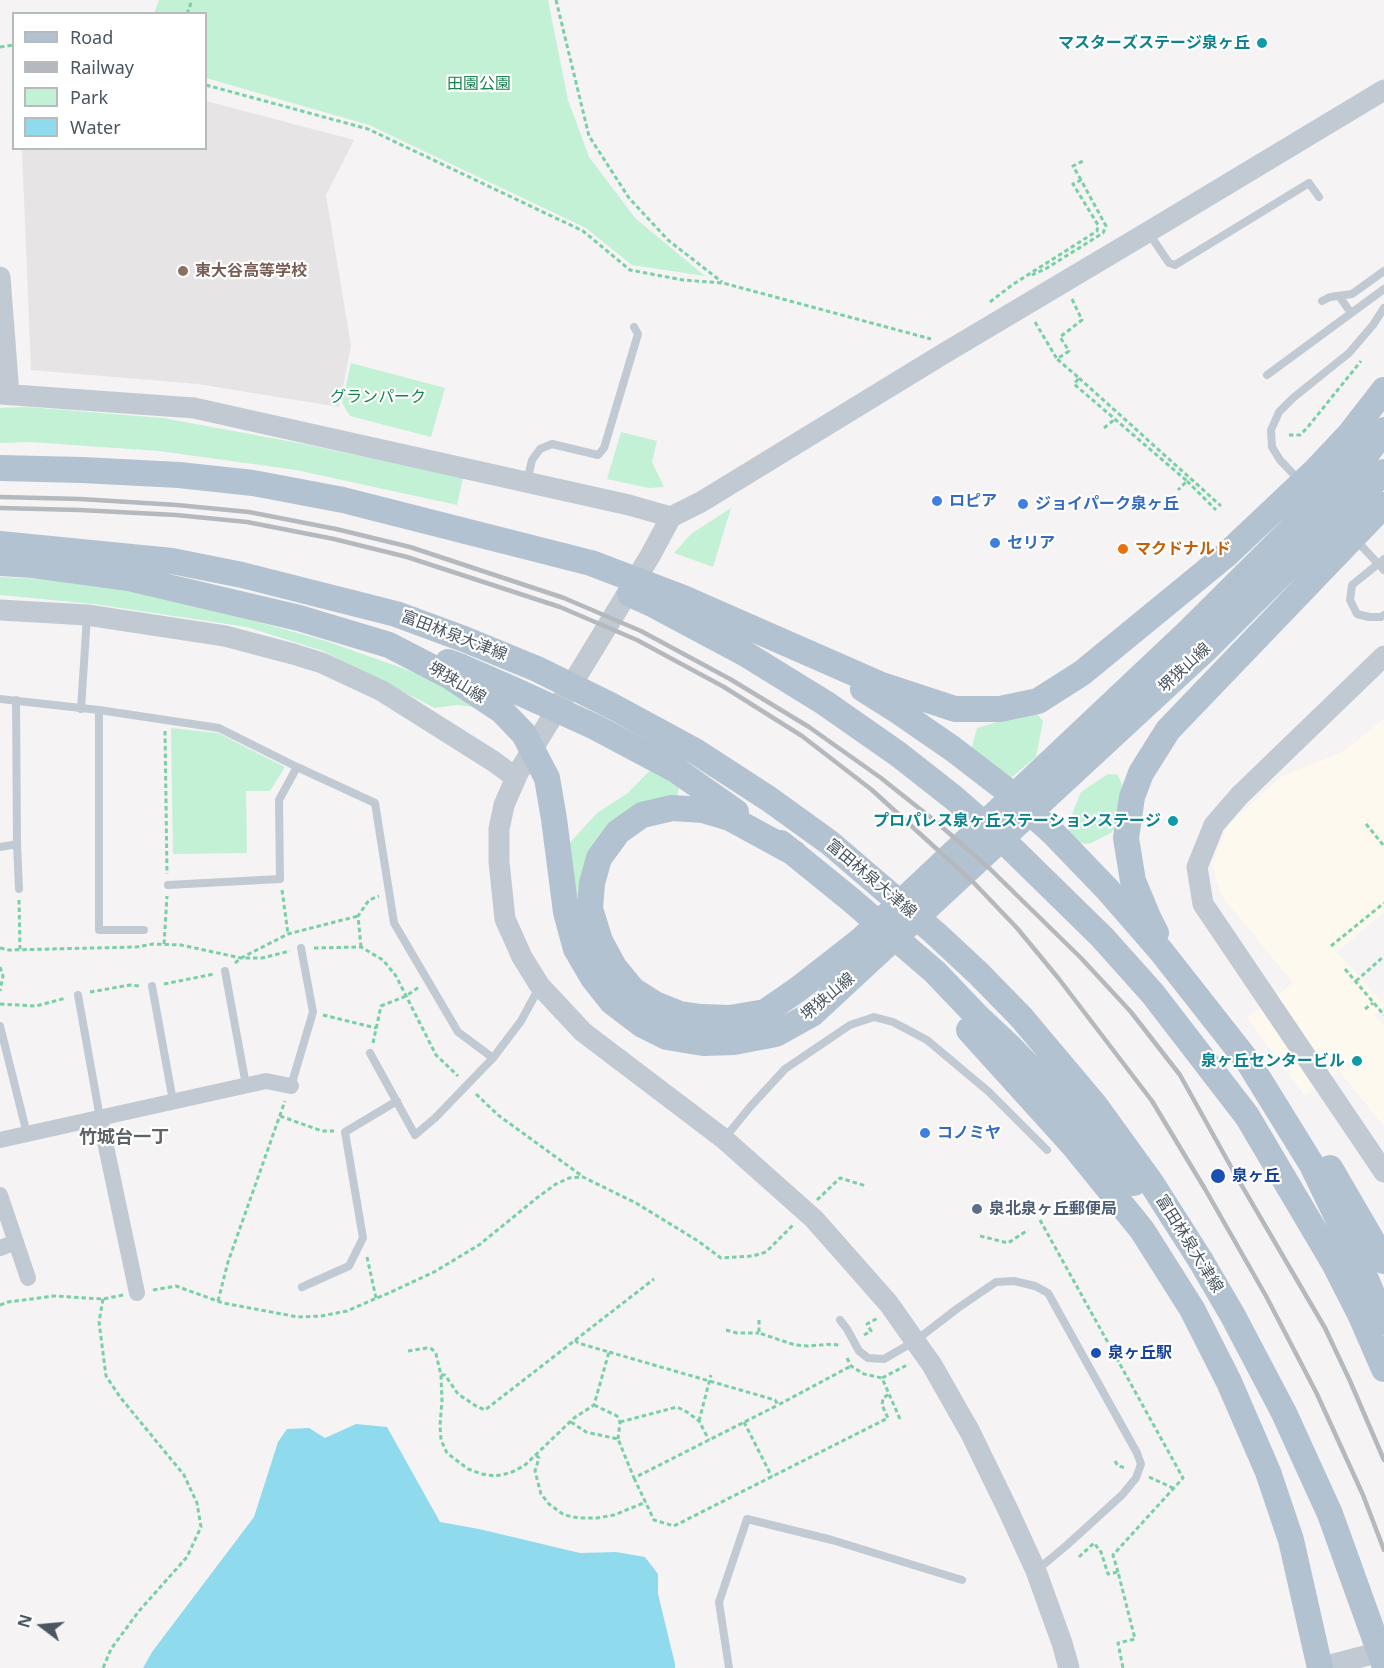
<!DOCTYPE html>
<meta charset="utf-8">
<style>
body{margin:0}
#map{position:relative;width:1384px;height:1668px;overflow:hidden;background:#f5f3f3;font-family:"Noto Sans",sans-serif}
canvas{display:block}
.legend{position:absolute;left:12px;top:12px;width:195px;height:138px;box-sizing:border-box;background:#fff;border:2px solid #b7bbc0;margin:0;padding:8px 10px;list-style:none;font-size:18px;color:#4a5661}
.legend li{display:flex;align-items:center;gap:12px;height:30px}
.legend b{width:30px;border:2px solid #b7bbc0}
.north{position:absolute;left:12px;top:1596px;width:60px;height:60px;-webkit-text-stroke:4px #fff;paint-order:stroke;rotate:286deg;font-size:16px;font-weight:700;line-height:24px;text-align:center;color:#4a5661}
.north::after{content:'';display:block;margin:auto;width:21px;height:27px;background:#4a5661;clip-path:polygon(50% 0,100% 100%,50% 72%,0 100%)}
</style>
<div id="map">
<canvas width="1384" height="1668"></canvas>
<ul class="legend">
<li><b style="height:8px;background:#b3c2d1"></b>Road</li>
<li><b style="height:8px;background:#b5b8bd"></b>Railway</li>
<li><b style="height:16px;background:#c3f1d5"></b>Park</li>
<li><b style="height:16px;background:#90daee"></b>Water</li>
</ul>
<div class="north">N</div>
</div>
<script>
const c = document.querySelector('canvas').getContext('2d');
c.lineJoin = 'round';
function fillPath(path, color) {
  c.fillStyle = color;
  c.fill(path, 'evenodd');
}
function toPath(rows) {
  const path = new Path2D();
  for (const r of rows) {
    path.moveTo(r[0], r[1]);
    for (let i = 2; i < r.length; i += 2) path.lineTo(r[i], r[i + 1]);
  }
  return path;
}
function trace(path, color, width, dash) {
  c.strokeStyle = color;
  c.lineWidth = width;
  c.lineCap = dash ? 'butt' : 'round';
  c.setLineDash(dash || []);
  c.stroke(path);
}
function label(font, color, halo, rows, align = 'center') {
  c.font = font + ' "Noto Sans","Noto Sans JP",sans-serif';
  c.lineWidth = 4.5;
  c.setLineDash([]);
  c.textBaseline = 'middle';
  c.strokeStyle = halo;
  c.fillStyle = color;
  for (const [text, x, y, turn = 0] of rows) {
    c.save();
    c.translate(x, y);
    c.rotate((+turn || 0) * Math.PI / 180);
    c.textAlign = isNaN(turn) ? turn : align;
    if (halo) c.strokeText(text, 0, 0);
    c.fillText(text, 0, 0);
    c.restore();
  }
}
const commercial = toPath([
 [1384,719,1384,912,1337,952,1384,1004,1384,1007,1375,1015,1384,1026,1384,1126,1339,1071,1305,1096,1247,1018,1293,983,1221,895,1212,864,1228,825,1281,777,1344,751]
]);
const education = toPath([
 [206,101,354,140,326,195,351,346,339,407,198,384,31,370,22,149,206,148]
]);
const green = toPath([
 [159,0,548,0,568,100,589,157,635,218,705,276,632,265,586,228,369,125,206,78,206,14,154,13],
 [351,363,445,388,431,437,350,416,342,403],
 [27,407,163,418,304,444,463,478,457,505,296,470,159,451,30,442,0,443,0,408],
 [621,432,657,441,652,462,664,487,649,488,607,479],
 [731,508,713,567,674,553,691,534],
 [0,577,98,582,191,603,326,641,427,677,476,707,457,705,435,708,323,651,247,627,94,604,0,595],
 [1034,711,1043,721,1036,757,1007,781,971,750,977,728],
 [171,728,218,733,285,767,270,791,246,791,247,853,173,854],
 [653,767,679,785,677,798,640,806,576,923,567,846,597,813,628,793],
 [1108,774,1118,775,1122,785,1119,807,1114,829,1111,833,1091,843,1085,844,1071,840,1067,829,1068,824,1081,792]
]);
const water = toPath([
 [356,1424,387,1427,440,1522,479,1529,580,1553,616,1552,645,1557,658,1574,658,1594,675,1664,675,1668,143,1668,152,1652,254,1517,278,1442,287,1429,309,1428,325,1438]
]);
const path = toPath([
 [556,0,589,136,629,198,668,240,722,282],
 [187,14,192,0],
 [0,47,14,45],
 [206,85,368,129,583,231,630,270,683,280,723,283,931,339],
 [1081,180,1073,166,1083,161],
 [1072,299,1082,320,1060,337,1069,351,1057,359,1079,378,1074,384,1187,481,1178,490],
 [990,302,1012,285,1097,231,1098,225,1073,184,1081,180,1106,226,1103,233,1047,268,1032,275],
 [1035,322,1057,359],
 [1079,378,1221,506],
 [1104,428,1115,419],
 [1289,435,1300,435,1307,428,1361,361],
 [1187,481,1216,510],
 [165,731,167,874],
 [1366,824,1384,846],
 [282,890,288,934],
 [19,900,20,949],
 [164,944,167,896],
 [1331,946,1384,903],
 [361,947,358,916,369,900,379,896],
 [0,948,9,950,136,947,153,944,181,945,241,958,262,958,290,951],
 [314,948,361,947,383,960,396,976,436,1055,458,1076],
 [235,963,241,958,288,934,358,916],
 [0,967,3,976,0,991],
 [1345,969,1384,1015],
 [1356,981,1384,956],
 [164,984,214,974],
 [90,992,130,985,140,986],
 [0,1004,36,1006,66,998],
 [1365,1009,1373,1003],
 [323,1015,376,1028],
 [373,1043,381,1006,406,996,419,987],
 [476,1094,498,1115,582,1176],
 [280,1116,322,1131,334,1131],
 [817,1200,840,1178,866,1186],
 [1040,1220,1183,1478,1113,1555,1118,1572],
 [980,1236,1008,1243,1028,1230],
 [367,1257,376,1298],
 [153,1290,176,1286,223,1303,298,1317,321,1316,347,1311,391,1292,434,1272,479,1245,538,1197,556,1184,569,1178,583,1177,636,1203,698,1241,721,1258,753,1256,766,1252,794,1224],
 [103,1299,99,1322,106,1376,120,1397,184,1475,197,1503,201,1527,187,1557,139,1611,111,1649,103,1668],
 [218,1301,228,1262,285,1101],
 [0,1305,8,1302,54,1296,103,1299,123,1295],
 [759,1320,759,1333,795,1345,808,1346,833,1344,841,1346],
 [726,1330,737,1333,759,1333],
 [864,1335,871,1331,867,1324,878,1318],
 [408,1351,427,1348,432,1349,436,1354,441,1375,442,1401,440,1425,441,1440,447,1453,468,1469,482,1474,495,1476,510,1473,524,1466,574,1418,594,1405,609,1352,578,1343,575,1340],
 [609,1352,775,1400,778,1405,851,1366],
 [847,1358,851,1366,864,1374,882,1378],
 [441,1375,445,1375,458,1394,476,1406,485,1410,654,1279],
 [594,1405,617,1416,620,1422,618,1439],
 [900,1419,882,1378,909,1364],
 [699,1421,711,1375],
 [571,1422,586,1432,618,1439,634,1478,778,1405],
 [620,1422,677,1407,687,1412,699,1421,709,1440],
 [744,1422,772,1477],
 [536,1455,539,1458,535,1471,541,1494,549,1504,564,1515,579,1518,597,1518,614,1515,646,1502],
 [1115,1461,1118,1466,1126,1468],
 [1149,1477,1173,1488],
 [634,1478,654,1520,674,1526,888,1418,882,1405,883,1398,889,1394],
 [1079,1557,1094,1543,1101,1552,1108,1574,1118,1572,1135,1639,1118,1643,1123,1668]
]);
const service = toPath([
 [1148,232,1169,263,1175,265,1309,183,1319,197],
 [1339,296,1351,313],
 [1322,301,1330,297,1352,294,1384,271],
 [1267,375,1384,289],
 [527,482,532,460,540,449,552,444,598,455,604,448,638,334,634,327],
 [1301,482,1280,460,1272,447,1271,430,1279,412,1293,398,1349,353,1373,325,1384,308],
 [1355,539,1384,570],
 [1384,559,1352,585,1350,600,1357,614,1369,617,1381,617,1384,615],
 [0,699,99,710,219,728,297,767,375,803,394,923,458,1032,493,1058],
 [81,709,87,616],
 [99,710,99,930,144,930],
 [17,844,19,889],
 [0,847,17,844,16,700],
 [168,885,280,879,279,800,297,767],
 [225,971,246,1085],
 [152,986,173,1101],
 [78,995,100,1118],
 [0,1026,27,1134],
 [370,1053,415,1135,435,1118,493,1058,521,1021,540,986],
 [291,1086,313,1012,301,948],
 [724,1139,750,1107,785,1069,850,1025,874,1017,893,1022,927,1040,989,1092,1047,1150],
 [302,1287,349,1266,363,1238,345,1132,397,1101],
 [840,1320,847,1329,859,1351,868,1358,884,1359,915,1341,958,1308,996,1282,1014,1281,1035,1286,1048,1293,1137,1453,1141,1464,1136,1478,1122,1495,1067,1545,1036,1571],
 [729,1668,719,1602,747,1519,832,1540,962,1580]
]);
const minor = toPath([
 [100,1118,137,1293],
 [0,1140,266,1081,291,1086],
 [0,1195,28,1278],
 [0,1248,16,1242]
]);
const tertiary = toPath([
 [0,277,9,394],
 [0,394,194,408,629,505,671,517],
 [0,610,87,615,225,636,293,654,322,663,382,691,493,761,515,777],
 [1384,656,1239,796,1214,825,1197,867,1203,904,1384,1172],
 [1069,1668,1062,1643,1036,1571,1009,1512,970,1432,932,1365,915,1341,889,1304,814,1219,724,1139,583,1032,540,986,522,957,505,919,499,862,499,829,504,805,518,773,650,556,671,517,701,502,943,354,1148,232,1384,90],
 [1319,1668,1384,1651]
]);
const primary = toPath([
 [0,468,82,470,179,475,253,483,343,500,591,563,683,598,879,684,955,709,1000,709,1038,701,1082,673,1226,555,1316,470,1349,435,1384,390],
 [0,544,172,561,242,575,396,614,464,639,537,669,612,706,695,751,769,799,830,843,935,933,979,974,1021,1017,1095,1105,1150,1181,1201,1261,1233,1316,1284,1413,1330,1514,1384,1664],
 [0,563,33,565,129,578,299,618,389,645,449,676,502,711,524,734,547,778,554,819,566,912,576,949,593,978,612,1002,641,1024,667,1037,703,1043,734,1042,776,1034,812,1014,1205,650,1384,472],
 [630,594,654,605,744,653,825,703,898,754,954,798,1008,845,1102,937,1153,994,1247,1116,1335,1265,1360,1314,1384,1369],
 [448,662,459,666,514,690,595,727,676,770,736,812],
 [863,689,898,711,953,749,1005,789,1054,834,1107,889,1161,951,1249,1063,1312,1165,1358,1260,1384,1322],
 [781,843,850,899,935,972,977,1016,1011,1048,1082,1122,1134,1183],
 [794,853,730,818,703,810,672,808,642,815,618,832,599,858,592,883,590,909,600,941,614,967,633,990,655,1004,680,1014,701,1017,730,1018,765,1012,797,990,861,940,1027,784,1188,632,1366,455,1384,430],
 [1156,933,1148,917,1133,881,1126,838,1132,797,1141,773,1168,730,1384,505],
 [969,1030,1074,1146,1142,1230,1192,1309,1229,1382,1268,1472,1291,1540,1320,1668],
 [1330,1168,1384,1261]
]);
const rail = toPath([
 [0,497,80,499,177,505,249,512,336,529,410,547,564,598,641,631,730,679,809,727,881,778,935,821,988,867,1081,958,1131,1012,1180,1075,1235,1174,1325,1328,1350,1381,1384,1460],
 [0,508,80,510,176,515,247,522,334,539,407,557,560,607,637,640,724,687,802,736,872,790,974,883,1017,928,1059,979,1152,1101,1205,1189,1266,1296,1317,1394,1363,1495,1384,1550]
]);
const markers = [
 [1262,43,6,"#0f9aa8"],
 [183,271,6,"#8d6e63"],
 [937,501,6,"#3f7fe0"],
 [1023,504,6,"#3f7fe0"],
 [995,543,6,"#3f7fe0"],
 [1123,549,6,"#e8710a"],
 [1173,821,6,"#0f9aa8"],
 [1357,1061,6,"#0f9aa8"],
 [925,1133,6,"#3f7fe0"],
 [1218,1176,8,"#1a4fb4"],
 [977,1209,6,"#5c6f8a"],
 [1096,1353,6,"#1a4fb4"]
];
const cultureNames = [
 ["マスターズステージ泉ヶ丘",1250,43],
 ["プロパレス泉ヶ丘ステーションステージ",1161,821],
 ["泉ヶ丘センタービル",1345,1061]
];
const parkNames = [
 ["田園公園",479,84],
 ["グランパーク",378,397]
];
const educationNames = [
 ["東大谷高等学校",195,271]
];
const shopNames = [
 ["ロピア",949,501],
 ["ジョイパーク泉ヶ丘",1035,504],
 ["セリア",1007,543],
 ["コノミヤ",937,1133]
];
const foodNames = [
 ["マクドナルド",1135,549]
];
const streetNames = [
 ["富田林泉大津線",454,636,21],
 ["堺狭山線",1185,668,-43],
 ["堺狭山線",457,683,31],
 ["富田林泉大津線",871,879,40],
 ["堺狭山線",828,997,-40],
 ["富田林泉大津線",1189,1244,58]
];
const transitNames = [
 ["泉ヶ丘",1232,1176],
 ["泉ヶ丘駅",1108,1353]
];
const serviceNames = [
 ["泉北泉ヶ丘郵便局",989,1209]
];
const neighbourhoodNames = [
 ["竹城台一丁",124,1138]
];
fillPath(commercial, '#fdf9ef');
fillPath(education, '#e6e4e5');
fillPath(green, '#c3f1d5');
fillPath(water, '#90daee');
trace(path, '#7ad0a6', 3, [4.5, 3]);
trace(service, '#c1cad2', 8);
trace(minor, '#c1cad2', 16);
trace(tertiary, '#c1cad2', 21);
trace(primary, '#b3c2d1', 26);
trace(rail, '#b5b8bd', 4.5);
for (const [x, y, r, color] of markers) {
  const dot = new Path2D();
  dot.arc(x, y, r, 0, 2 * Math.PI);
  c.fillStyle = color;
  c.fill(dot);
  trace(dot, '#fff', 2);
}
label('bold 16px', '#0d838f', '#fff', cultureNames, 'right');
label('16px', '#17864f', '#fff', parkNames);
label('bold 16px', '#785e54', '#fff', educationNames, 'left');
label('bold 16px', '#366cbe', '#fff', shopNames, 'left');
label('bold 16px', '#c56008', '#fff', foodNames, 'left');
label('16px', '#4a5661', '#fff', streetNames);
label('bold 16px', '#164399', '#fff', transitNames, 'left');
label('bold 16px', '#4e5e75', '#fff', serviceNames, 'left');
label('bold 18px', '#5f6368', '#fff', neighbourhoodNames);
</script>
